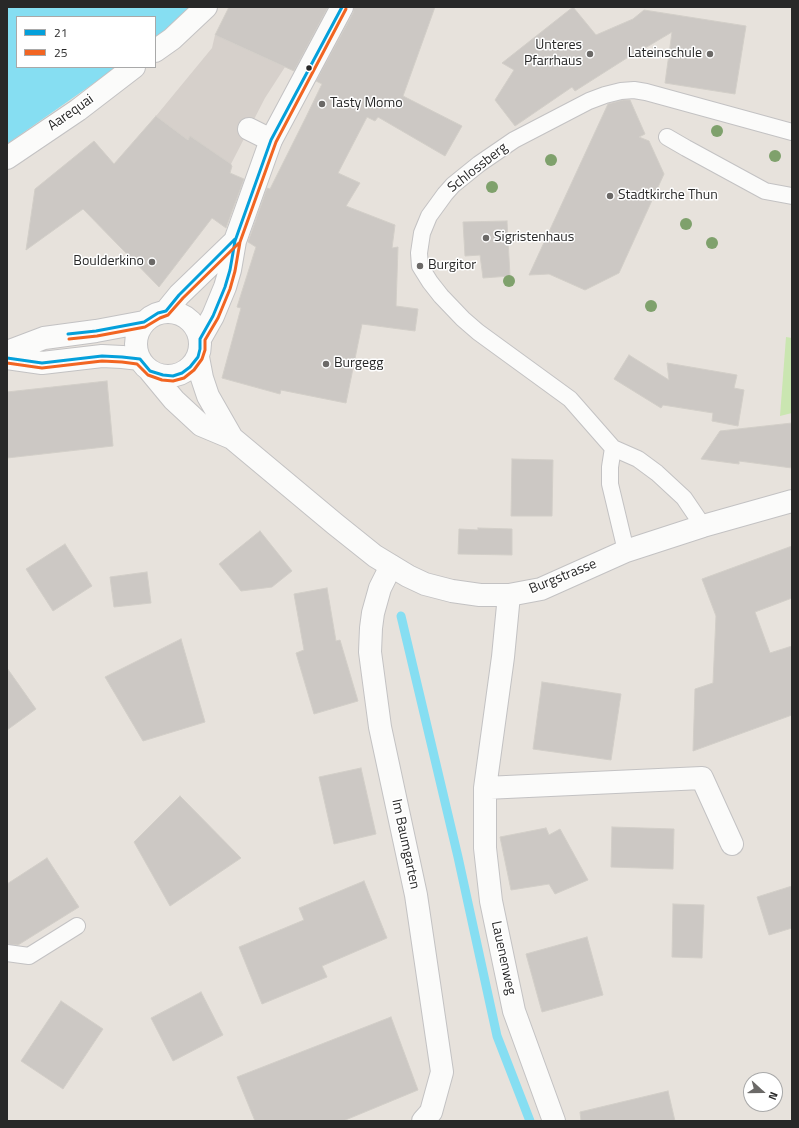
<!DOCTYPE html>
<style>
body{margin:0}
#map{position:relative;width:799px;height:1128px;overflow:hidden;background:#e7e2dc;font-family:"Titillium Web",sans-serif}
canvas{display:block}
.frame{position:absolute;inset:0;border:8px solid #282828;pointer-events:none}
.legend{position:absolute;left:16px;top:16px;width:140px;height:52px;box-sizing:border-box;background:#fff;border:1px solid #a9a9a9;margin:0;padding:5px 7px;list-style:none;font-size:12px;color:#282828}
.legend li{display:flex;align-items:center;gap:8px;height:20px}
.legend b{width:20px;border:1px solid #a9a9a9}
.north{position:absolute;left:743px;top:1072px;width:40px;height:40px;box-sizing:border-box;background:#fff;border:1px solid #a9a9a9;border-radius:50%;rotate:111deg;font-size:11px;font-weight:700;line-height:16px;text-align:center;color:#282828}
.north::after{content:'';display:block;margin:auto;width:14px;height:18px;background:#6b6967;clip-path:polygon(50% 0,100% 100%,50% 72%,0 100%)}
</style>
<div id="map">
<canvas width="799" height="1128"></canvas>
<div class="frame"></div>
<ul class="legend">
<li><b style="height:5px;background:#04a0db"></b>21</li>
<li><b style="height:5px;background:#f26522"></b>25</li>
</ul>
<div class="north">N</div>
</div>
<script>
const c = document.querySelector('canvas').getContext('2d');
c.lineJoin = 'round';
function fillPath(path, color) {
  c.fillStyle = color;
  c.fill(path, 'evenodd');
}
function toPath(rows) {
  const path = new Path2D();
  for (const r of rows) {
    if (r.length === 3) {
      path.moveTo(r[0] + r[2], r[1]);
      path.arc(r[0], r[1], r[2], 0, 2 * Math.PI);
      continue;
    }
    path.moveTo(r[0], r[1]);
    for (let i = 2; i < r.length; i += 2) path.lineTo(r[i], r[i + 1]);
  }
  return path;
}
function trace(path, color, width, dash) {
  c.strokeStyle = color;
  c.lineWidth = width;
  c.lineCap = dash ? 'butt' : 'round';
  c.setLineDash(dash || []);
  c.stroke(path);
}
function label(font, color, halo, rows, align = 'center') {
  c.font = font + ' "Titillium Web",sans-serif';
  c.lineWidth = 3;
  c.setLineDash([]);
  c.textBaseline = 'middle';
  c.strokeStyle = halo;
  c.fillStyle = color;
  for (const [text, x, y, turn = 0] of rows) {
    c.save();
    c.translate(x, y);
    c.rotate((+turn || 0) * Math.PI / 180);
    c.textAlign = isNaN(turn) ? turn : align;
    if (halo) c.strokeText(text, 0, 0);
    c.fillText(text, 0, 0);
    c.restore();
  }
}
const green = toPath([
 [786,337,792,338,792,413,780,416]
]);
const plaza = toPath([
 [215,35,285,67,265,98,231,164,191,137,188,140,156,116,212,48]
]);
const water = toPath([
 [7,7,193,7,155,40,155,17,17,17,17,67,117,67,7,144]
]);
const stream = toPath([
 [401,616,458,857,497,1036,530,1121]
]);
const building = toPath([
 [229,7,328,7,294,71,215,35,229,7],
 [354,7,435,7,403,96,462,126,445,156,378,117,375,121,367,117,338,173,360,183,346,206,395,225,392,248,398,247,396,306,418,309,415,331,362,324,346,403,281,390,280,394,222,378,241,308,237,307,256,247,248,242,267,188,270,189,306,117,322,84,316,81,353,13,354,7],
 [573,7,596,35,633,19,644,10,746,26,735,94,665,83,672,32,630,57,630,56,575,91,572,87,515,126,495,100,514,70,502,63,573,7],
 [623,100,630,100,645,134,639,137,649,141,664,174,619,273,585,290,549,274,529,275,608,104,623,100],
 [156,116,188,140,190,136,231,164,231,165,232,166,230,173,244,179,226,228,212,218,159,287,83,209,26,250,35,189,94,141,114,164,156,116],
 [507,221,510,276,483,278,480,255,465,256,463,222,507,221],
 [629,355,669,380,667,363,737,375,734,388,744,390,738,426,712,421,713,413,663,405,661,408,614,379,629,355],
 [107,381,113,446,7,458,7,392,107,381],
 [792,423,792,468,739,461,739,464,701,459,720,431,792,423],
 [512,459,553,460,552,516,511,516,512,459],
 [478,528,512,529,512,555,458,554,459,529,478,530,478,528],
 [260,531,292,571,272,587,241,591,219,564,260,531],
 [65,544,92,586,53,611,26,569,65,544],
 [792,546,792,598,755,612,770,653,792,646,792,715,693,751,695,689,713,683,716,616,702,579,792,546],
 [147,572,151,603,114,607,110,577,147,572],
 [327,588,336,641,340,640,358,701,314,714,296,653,304,650,294,594,327,588],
 [181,639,205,722,143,741,105,677,181,639],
 [7,668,36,709,7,730,7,668],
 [542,682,621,694,611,760,533,749,542,682],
 [361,768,376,834,334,844,319,777,361,768],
 [180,796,241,858,170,906,134,842,180,796],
 [612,827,674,829,673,869,611,867,612,827],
 [546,828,549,835,560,829,588,880,555,894,549,884,511,890,500,837,546,828],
 [47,858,79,907,18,945,7,944,7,884,47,858],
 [364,881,387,938,322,966,327,977,262,1004,239,947,304,920,299,908,364,881],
 [792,886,792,928,769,935,757,897,792,886],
 [673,904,704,905,702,958,672,957,673,904],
 [587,937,603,995,542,1012,526,954,587,937],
 [201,992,223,1035,173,1061,151,1018,201,992],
 [61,1001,103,1029,63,1089,21,1061,61,1001],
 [391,1017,418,1090,343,1121,255,1121,237,1077,391,1017],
 [668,1091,675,1121,581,1121,580,1112,668,1091]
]);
const lane = toPath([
 [667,137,686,148,765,191,792,196],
 [613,448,610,467,610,484,626,551],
 [703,526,684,498,657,473,638,459,613,448,570,399,478,332,463,319,441,296,430,282,420,266,419,253,422,233,429,216,445,194,453,185,479,164,514,140,589,101,605,95,621,91,634,90,646,92,792,132],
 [7,953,29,956,77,926]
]);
const street = toPath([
 [155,51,172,39,206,7],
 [249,129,271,140],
 [7,158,78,110,134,67],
 [391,566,380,588,373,613,371,628,370,652,380,727,416,895,442,1072,431,1112,423,1121],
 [509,595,503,657,485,788,485,848,491,901,514,1011,554,1121],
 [485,788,702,778,732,844]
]);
const secondary = toPath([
 [166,311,179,295,235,241],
 [168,344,32],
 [200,339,213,316,225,287,230,270,235,241,271,140,342,7],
 [7,352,44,338,96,331,144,322],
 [198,357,202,378,208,396,232,438],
 [7,358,42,363,102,356,122,357,140,359],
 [150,371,174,400,201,425,232,438,335,524,375,556,408,576,425,584,452,591,480,595,509,595,541,589,626,551,703,526,792,501]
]);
const bus1 = toPath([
 [68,334,96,331,144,322,158,313,166,311,179,295,235,239],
 [7,358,42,363,102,356,122,357,140,359,150,371,163,375,173,376,182,373,190,367,198,357,200,349,200,339,213,316,225,287,230,270,235,241,271,140,342,7]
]);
const bus2 = toPath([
 [69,339,97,336,145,327,160,318,168,315,183,298,239,243],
 [7,363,42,368,102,361,122,362,137,364,148,375,162,380,173,381,184,378,194,370,202,359,205,350,205,340,218,318,230,289,235,271,240,242,276,142,346,9]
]);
const trees = [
 [717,131],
 [775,156],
 [551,160],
 [492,187],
 [686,224],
 [712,243],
 [509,281],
 [651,306]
];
const markers = [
 [590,54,4,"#6b6967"],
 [710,54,4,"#6b6967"],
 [309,68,3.5,"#282828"],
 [322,104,4,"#6b6967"],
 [610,196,4,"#6b6967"],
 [486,238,4,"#6b6967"],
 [152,262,4,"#6b6967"],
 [420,266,4,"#6b6967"],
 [326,364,4,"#6b6967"]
];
const poiNames = [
 ["Unteres",582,46,"right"],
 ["Pfarrhaus",582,62,"right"],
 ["Lateinschule",702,54,"right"],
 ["Tasty Momo",330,104],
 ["Stadtkirche Thun",618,196],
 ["Sigristenhaus",494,238],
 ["Boulderkino",144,262,"right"],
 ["Burgitor",428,266],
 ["Burgegg",334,364]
];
const streetNames = [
 ["Aarequai",71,113,-35],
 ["Schlossberg",478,168,-38],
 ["Burgstrasse",563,577,-22],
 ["Im Baumgarten",405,844,78],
 ["Lauenenweg",503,958,78]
];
fillPath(green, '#cae6b1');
fillPath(plaza, '#d6d0cb');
fillPath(water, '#86def2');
trace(stream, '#86def2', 9);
fillPath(building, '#ccc8c4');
trace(building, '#d2cec8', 1);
trace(lane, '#c3c2c3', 18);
trace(street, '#c3c2c3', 24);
trace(secondary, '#c3c2c3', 24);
trace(lane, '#fbfbfa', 16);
trace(street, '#fbfbfa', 22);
trace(secondary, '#fbfbfa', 22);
trace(bus1, '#04a0db', 3);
trace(bus2, '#f26522', 3);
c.fillStyle = '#7fa16c';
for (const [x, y] of trees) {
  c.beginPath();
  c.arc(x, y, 6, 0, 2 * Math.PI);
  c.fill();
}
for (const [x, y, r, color] of markers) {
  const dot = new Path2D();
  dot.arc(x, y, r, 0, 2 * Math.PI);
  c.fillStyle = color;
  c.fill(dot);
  trace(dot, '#fff', 1.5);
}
label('14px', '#282828', '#fff', poiNames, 'left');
label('14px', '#282828', '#fff', streetNames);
</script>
